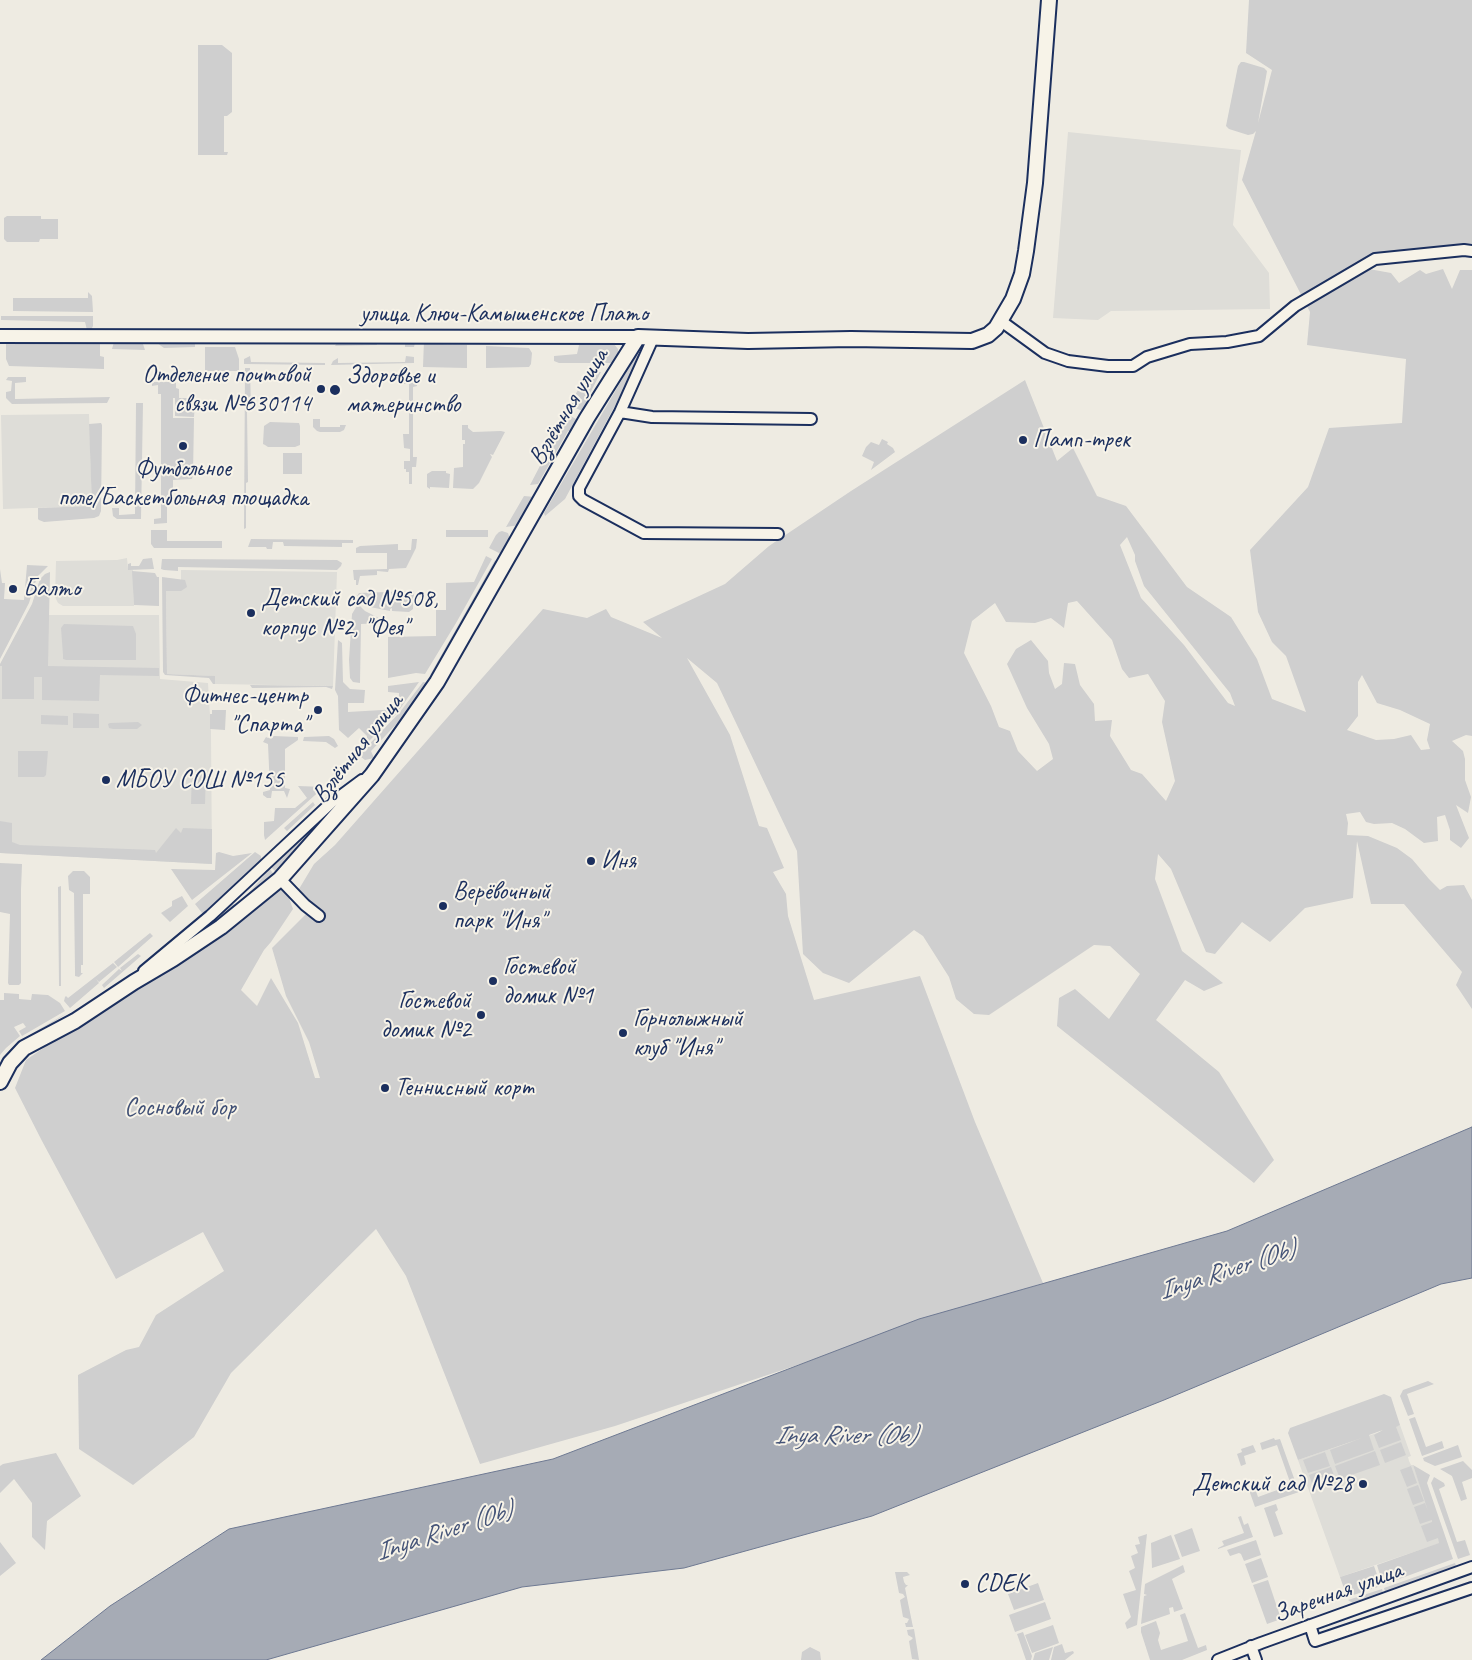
<!DOCTYPE html>
<meta charset="utf-8">
<style>
body{margin:0}
canvas{display:block;background:#eeebe2}
</style>
<canvas width="1472" height="1660"></canvas>
<script>
const c = document.querySelector('canvas').getContext('2d');
c.lineJoin = 'round';
function fillPath(path, color) {
  c.fillStyle = color;
  c.fill(path, 'evenodd');
}
function toPath(rows) {
  const path = new Path2D();
  for (const r of rows) {
    path.moveTo(r[0], r[1]);
    for (let i = 2; i < r.length; i += 2) path.lineTo(r[i], r[i + 1]);
  }
  return path;
}
function trace(path, color, width, dash) {
  c.strokeStyle = color;
  c.lineWidth = width;
  c.lineCap = dash ? 'butt' : 'round';
  c.setLineDash(dash || []);
  c.stroke(path);
}
function label(font, color, halo, rows, align = 'center') {
  c.font = font + ' Caveat,sans-serif';
  c.lineWidth = 4;
  c.setLineDash([]);
  c.textBaseline = 'middle';
  c.strokeStyle = halo;
  c.fillStyle = color;
  for (const [text, x, y, turn = 0] of rows) {
    c.save();
    c.translate(x, y);
    c.rotate((+turn || 0) * Math.PI / 180);
    c.textAlign = isNaN(turn) ? turn : align;
    if (halo) c.strokeText(text, 0, 0);
    c.fillText(text, 0, 0);
    c.restore();
  }
}
const built = toPath([
 [1068,132,1241,150,1233,225,1269,273,1270,309,1111,311,1098,320,1053,318],
 [89,414,92,506,3,509,1,415],
 [127,558,128,569,133,570,134,606,63,606,58,603,55,597,56,561,117,560],
 [181,570,337,572,333,686,215,684,214,676,167,674,166,591,181,591],
 [48,615,159,615,160,679,208,683,211,732,212,864,0,853,0,666,48,666],
 [1400,1425,1411,1456,1408,1457,1409,1461,1411,1465,1413,1465,1440,1543,1340,1577,1298,1460]
]);
const green = toPath([
 [1249,0,1472,0,1472,247,1367,259,1369,269,1391,273,1399,283,1420,270,1426,274,1443,269,1452,289,1460,270,1472,270,1472,736,1466,735,1452,741,1463,751,1465,759,1465,780,1471,797,1468,813,1456,805,1469,838,1461,848,1450,840,1450,830,1445,815,1437,817,1438,841,1424,843,1405,829,1392,823,1374,824,1366,822,1360,812,1346,814,1348,823,1347,835,1368,836,1397,848,1412,859,1429,879,1440,890,1447,886,1464,885,1472,900,1472,1009,1456,985,1462,972,1404,904,1371,904,1357,841,1353,898,1305,908,1270,942,1242,922,1215,954,1206,952,1171,869,1158,854,1155,879,1182,951,1223,983,1204,991,1185,980,1156,1020,1219,1072,1274,1160,1254,1183,1057,1026,1059,998,1075,989,1109,1019,1140,974,1110,946,1094,945,989,1015,974,1014,956,999,949,977,923,936,914,930,849,983,823,973,803,954,797,851,717,683,687,658,730,735,759,826,767,828,784,868,773,872,786,894,788,916,814,1000,920,976,975,1122,1043,1283,615,1426,480,1464,406,1276,376,1229,231,1373,194,1437,133,1485,79,1449,78,1375,126,1350,139,1347,156,1315,224,1271,203,1232,116,1279,42,1141,15,1088,26,1060,166,964,228,928,284,884,293,909,271,942,264,950,241,990,257,1006,271,978,298,1023,315,1078,320,1078,309,1042,286,996,272,948,307,913,314,920,322,914,299,889,314,864,335,845,543,609,587,618,606,609,611,617,662,638,643,622,725,584,769,546,851,491,1025,380,1057,461,1073,448,1097,496,1126,506,1187,587,1231,617,1257,659,1272,699,1306,712,1286,656,1272,642,1258,612,1250,550,1308,487,1329,428,1402,423,1406,359,1307,345,1310,312,1242,180,1256,131,1253,134,1248,135,1229,129,1226,126,1238,66,1241,62,1244,62,1264,68,1267,71,1258,123,1272,70,1246,53],
 [1127,537,1135,555,1135,561,1144,586,1230,693,1235,706,1228,703,1184,645,1141,598,1120,545],
 [1077,601,1112,640,1122,669,1129,678,1148,674,1165,701,1162,722,1175,781,1166,801,1142,774,1131,770,1110,736,1112,720,1095,721,1094,704,1080,685,1075,664,1064,663,1062,684,1055,689,1049,673,1048,661,1031,640,1016,649,1007,664,1027,708,1049,744,1053,759,1037,771,1018,751,1010,731,999,727,991,706,964,653,972,621,995,603,1006,622,1035,623,1051,618,1064,628,1068,603],
 [1362,675,1377,703,1400,710,1430,724,1427,740,1430,749,1421,750,1411,735,1394,739,1376,740,1347,730,1358,716,1358,682],
 [198,45,222,45,232,53,232,112,227,116,224,116,224,152,228,152,227,155,198,155],
 [7,216,41,216,41,219,58,219,58,239,40,239,39,242,7,242,4,239,4,218],
 [88,292,92,296,93,312,13,311,13,298,88,298],
 [1,316,93,316,93,326,91,330,87,330,85,322,1,320],
 [411,339,415,343,414,347,405,347,405,342,395,341,377,341,377,345,335,346,338,341,342,341],
 [424,340,431,341,431,344,467,345,467,368,423,367],
 [142,341,145,350,112,349,114,342],
 [191,341,195,344,195,347,164,348,157,343,157,342],
 [6,342,100,342,100,356,104,357,104,369,9,366,6,359],
 [602,342,613,343,618,349,618,355,615,363,559,363,554,361,554,356,577,354,579,345,602,345],
 [486,346,529,348,532,353,531,364,529,367,486,368],
 [205,347,235,347,239,359,239,371,205,371],
 [640,352,643,353,565,499,545,516,544,513,634,359],
 [250,356,251,362,325,363,325,365,244,364,244,359],
 [406,356,414,357,414,363,331,365,333,361,338,358,338,363,405,362],
 [245,368,250,368,251,411,247,411,248,482,246,483,246,528,244,529],
 [589,372,601,372,586,401,590,405,584,410,580,410,569,405],
 [8,377,26,377,26,382,15,383,15,399,110,397,107,403,12,404,6,398,6,392,11,391,12,381,6,380],
 [152,382,176,382,176,388,179,389,179,398,187,398,195,404,194,417,175,416,175,398,173,398,173,418,194,418,193,475,192,479,173,480,173,493,167,495,167,523,154,524,154,519,161,518,161,394,158,394,158,385,152,386],
 [405,382,417,382,417,386,413,387,413,457,417,457,416,467,412,467,412,484,409,484,409,472,406,472,406,469,404,469,404,461,410,461,410,449,404,448,403,434,409,434,409,384,403,384],
 [136,403,143,403,141,519,117,519,113,516,112,508,119,508,119,515,135,514],
 [567,414,576,419,578,424,574,434,568,431,538,484,530,485],
 [313,419,320,419,320,427,340,427,340,425,346,425,344,430,340,432,320,432,317,431,313,427],
 [270,422,299,423,300,426,300,445,295,447,268,447,265,445,263,444,264,426],
 [101,423,102,425,101,511,99,516,94,518,44,522,39,520,38,519,38,508,92,506,89,424],
 [462,425,468,425,468,428,473,432,501,431,505,432,493,455,490,454,492,457,479,483,473,489,453,488,454,468,463,467,463,444,465,444,465,440,462,440],
 [882,439,888,442,887,444,893,448,895,452,871,470,874,462,862,456,866,447,871,442,879,445],
 [283,453,302,453,302,474,283,474],
 [432,471,446,471,446,473,450,474,449,488,430,487,430,489,427,487,427,474],
 [524,496,535,497,523,519,526,524,506,527],
 [151,530,167,530,167,541,222,541,222,548,154,548,151,544],
 [446,530,488,530,488,537,446,537],
 [502,531,508,533,511,542,504,553,501,554,489,548,496,535,499,532],
 [251,539,353,540,353,543,342,543,342,547,284,546,283,542,273,542,272,549,267,549,266,547,248,547],
 [412,539,417,539,416,548,406,568,389,569,388,572,377,571,377,575,360,576,358,585,356,585,356,580,354,580,353,570,387,569,387,553,356,553,356,548,360,546,398,544,398,550,411,550],
 [486,556,492,559,456,623,425,674,416,673,388,678,388,637,436,636,436,610,446,610,446,583,474,582],
 [152,558,154,569,128,570,128,564,131,563,131,566,139,566,143,559],
 [162,559,337,560,342,563,341,566,337,570,178,567,178,571,164,570,161,569],
 [495,560,497,564,438,673,430,675],
 [27,565,48,566,37,577,29,603,0,659,0,569,2,583,5,583,4,599,24,600],
 [132,571,155,573,157,577,159,577,159,606,134,605],
 [50,572,48,666,159,668,159,676,100,675,99,701,42,700,42,677,34,677,34,699,2,699,2,666,0,666,0,664,32,604,40,579,45,574],
 [162,577,185,580,187,587,181,591,166,591,167,674,215,676,215,684,213,684,209,678,165,675,163,672],
 [414,591,414,599,410,600,410,603,413,602,413,609,409,612,392,611,392,608,390,609,390,611,370,607,357,596,359,593],
 [358,604,365,611,383,620,383,623,361,624,360,683,353,682,350,678,349,660,352,614],
 [64,624,133,626,136,634,136,660,66,660,63,659,63,655,61,628],
 [335,638,333,686,332,689,326,687,252,688,250,685,333,686],
 [338,640,342,643,343,682,350,689,365,690,364,703,348,703,348,712,399,709,399,693,388,692,388,686,419,682,397,713,357,753,355,750,367,738,367,736,359,728,348,738,339,730,338,696,335,690],
 [423,682,429,683,428,694,420,693,403,717,371,751,374,758,365,760,361,757,359,755,400,712],
 [212,710,226,710,225,730,210,729,210,714,212,714],
 [73,713,99,714,99,728,73,728],
 [41,715,68,716,68,725,41,724],
 [138,722,142,725,137,729,113,729,109,728,108,724,110,723],
 [273,736,298,737,298,740,285,749,285,788,290,789,287,798,284,791,272,791,271,798,267,798,263,795,263,792,270,790,268,744,263,742,266,737,268,738],
 [329,736,334,739,338,746,335,748,326,742,303,741,304,737],
 [18,751,48,751,46,775,44,777,18,777],
 [192,772,206,772,205,804,191,804],
 [298,786,324,787,265,840,264,835,264,822,274,821,275,808,295,808,307,798],
 [313,802,315,805,287,831,284,828],
 [328,806,334,807,334,809,277,873,271,867,329,812],
 [0,821,12,823,12,842,20,845,155,850,156,853,176,828,181,833,183,828,212,829,212,864,0,853],
 [219,852,233,856,252,853,192,900,171,869,215,870,216,853],
 [255,852,261,856,261,863,208,912,202,913,195,904],
 [0,863,22,864,21,890,21,983,19,985,9,985,8,983,10,914,0,912],
 [270,869,274,875,219,921,219,914,231,903,237,906],
 [73,871,84,871,90,877,90,894,83,894,83,965,81,965,81,973,83,973,79,977,75,976,75,973,74,893,69,890,68,876],
 [61,886,61,986,59,986,58,887],
 [182,896,188,906,170,922,161,913,172,906,172,901],
 [150,933,153,936,118,967,114,962],
 [138,954,141,956,104,988,102,985,119,969,122,971,120,968],
 [113,963,117,967,99,982,96,979,99,983,70,1008,64,1001,65,997,66,996,68,998],
 [4,993,19,994,19,999,31,1000,32,994,48,995,60,1003,65,1011,22,1036,19,1031,26,1027,23,1023,14,1027,20,1036,6,1048,0,1055,0,1000,4,1000],
 [67,1013,15,1048,0,1066,2,1058,19,1041],
 [1428,1381,1434,1384,1407,1394,1414,1414,1408,1416,1400,1396,1403,1390],
 [1384,1394,1391,1397,1400,1425,1396,1427,1401,1440,1379,1448,1374,1435,1383,1430,1369,1435,1374,1450,1335,1464,1330,1450,1362,1438,1298,1460,1288,1433,1290,1428],
 [1415,1417,1426,1447,1442,1441,1444,1448,1422,1456,1409,1419],
 [1274,1438,1275,1440,1280,1439,1299,1492,1255,1507,1249,1490,1255,1488,1258,1497,1291,1485,1277,1445,1262,1450,1260,1443],
 [1401,1442,1406,1455,1385,1463,1380,1450],
 [1253,1445,1256,1452,1244,1456,1246,1464,1241,1466,1237,1454,1242,1452,1241,1449],
 [1458,1445,1462,1457,1435,1466,1424,1461,1423,1458],
 [1375,1451,1380,1465,1340,1479,1335,1466],
 [1325,1452,1330,1466,1308,1473,1303,1460],
 [56,1453,81,1496,47,1521,45,1550,32,1537,32,1503,14,1479,0,1493,0,1466,3,1464],
 [1463,1461,1472,1470,1472,1478,1462,1482,1467,1499,1461,1501,1452,1476,1440,1469],
 [1413,1465,1430,1475,1427,1483,1453,1559,1383,1585,1377,1565,1439,1543,1438,1538,1427,1542,1421,1526,1432,1522,1432,1520,1420,1524,1414,1507,1425,1503,1428,1511],
 [1411,1466,1417,1483,1407,1487,1400,1470],
 [1331,1467,1336,1481,1314,1489,1309,1475],
 [1434,1477,1444,1483,1445,1486,1439,1489,1457,1542,1465,1540,1470,1555,1458,1559,1431,1483],
 [1418,1485,1424,1501,1413,1505,1407,1489],
 [1276,1504,1278,1510,1275,1512,1283,1534,1274,1537,1264,1508],
 [1241,1516,1244,1525,1248,1523,1253,1537,1218,1549,1218,1548,1224,1545,1222,1541,1244,1533,1238,1517],
 [1192,1528,1200,1551,1182,1557,1174,1535],
 [1147,1534,1137,1625,1127,1629,1125,1623,1131,1617,1123,1594,1136,1590,1129,1571,1135,1568,1131,1556,1138,1553,1135,1545,1140,1544,1138,1537],
 [1171,1535,1180,1559,1152,1568,1151,1543],
 [1256,1540,1261,1555,1244,1561,1241,1554,1239,1553,1230,1556,1227,1550],
 [0,1542,16,1563,0,1576],
 [1261,1558,1268,1577,1252,1583,1245,1564],
 [1455,1563,1457,1569,1386,1595,1384,1588],
 [1183,1565,1185,1572,1172,1579,1183,1609,1174,1612,1173,1607,1169,1608,1170,1614,1141,1624,1144,1596,1147,1595,1144,1594,1145,1584],
 [1374,1566,1381,1586,1347,1597,1340,1577],
 [895,1572,907,1572,910,1575,903,1577,904,1582,906,1585,908,1585,905,1588,913,1627,906,1627,905,1623,907,1623,909,1619,903,1617,900,1600,905,1597,903,1594,899,1593],
 [1268,1580,1281,1619,1267,1624,1253,1585],
 [1038,1583,1044,1600,1014,1610,1008,1594],
 [1382,1589,1384,1596,1359,1604,1354,1604,1348,1600],
 [1045,1602,1051,1619,1015,1632,1009,1615],
 [1185,1613,1198,1648,1206,1645,1207,1650,1182,1660,1150,1660,1141,1632,1141,1627,1156,1621,1160,1633,1158,1640,1161,1650,1188,1641,1180,1615],
 [1053,1625,1059,1643,1032,1653,1025,1635],
 [914,1629,919,1660,912,1659,909,1641,911,1640,913,1638,908,1635,907,1630],
 [1023,1632,1032,1656,1031,1660,1026,1660,1017,1634],
 [1062,1644,1065,1653,1073,1651,1074,1653,1065,1660,1051,1660,1054,1647],
 [810,1647,820,1652,821,1660,801,1660,802,1652],
 [1053,1647,1049,1660,1033,1660,1035,1653]
]);
const water = toPath([
 [1472,1127,1472,1278,1441,1284,1164,1400,872,1516,684,1568,522,1587,266,1660,41,1660,110,1606,229,1529,553,1459,919,1319,1227,1231,1472,1127]
]);
const minor = toPath([
 [1001,321,1045,353,1068,361,1108,366,1133,366,1147,357,1190,344,1227,342,1259,336,1295,306,1375,259,1464,250,1472,251],
 [654,336,620,412,579,488,579,496,583,500,644,533,778,534],
 [620,412,652,417,811,419],
 [280,879,305,905,319,916],
 [144,971,210,916,331,803,362,780],
 [1310,1625,1315,1641,1472,1588],
 [1251,1646,1256,1660],
 [1218,1660,1261,1643,1472,1567]
]);
const tertiary = toPath([
 [0,336,638,337]
]);
const secondary = toPath([
 [0,1082,10,1063,24,1048,75,1021,134,982,173,959,221,927,280,879,372,775,437,682,587,418,638,337,748,341,851,339,972,341,988,335,996,328,1013,299,1022,274,1026,251,1035,183,1049,0]
]);
const markers = [
 [321,389,5,"#1b2f5e"],
 [335,390,6,"#1b2f5e"],
 [1023,440,5,"#1b2f5e"],
 [183,446,5,"#1b2f5e"],
 [13,589,5,"#1b2f5e"],
 [251,613,5,"#1b2f5e"],
 [318,710,5,"#1b2f5e"],
 [106,780,5,"#1b2f5e"],
 [591,861,5,"#1b2f5e"],
 [443,906,5,"#1b2f5e"],
 [493,981,5,"#1b2f5e"],
 [481,1015,5,"#1b2f5e"],
 [623,1033,5,"#1b2f5e"],
 [385,1088,5,"#1b2f5e"],
 [1363,1484,5,"#1b2f5e"],
 [965,1584,5,"#1b2f5e"]
];
const streetNames = [
 ["улица Ключ-Камышенское Плато",504,314],
 ["Взлётная улица",569,407,-59],
 ["Взлётная улица",358,749,-52],
 ["Заречная улица",1338,1593,-20]
];
const poiNames = [
 ["Отделение почтовой",311,375,"right"],
 ["связи №630114",311,404,"right"],
 ["Здоровье и",346,376],
 ["материнство",346,405],
 ["Памп-трек",1033,440],
 ["Футбольное",183,469,"center"],
 ["поле/Баскетбольная площадка",183,498,"center"],
 ["Балто",23,589],
 ["Детский сад №508,",261,599],
 ["корпус №2, \"Фея\"",261,628],
 ["Фитнес-центр",308,696,"right"],
 ["\"Спарта\"",308,725,"right"],
 ["МБОУ СОШ №155",116,780],
 ["Иня",601,861],
 ["Верёвочный",453,892],
 ["парк \"Иня\"",453,921],
 ["Гостевой",503,967],
 ["домик №1",503,996],
 ["Гостевой",471,1001,"right"],
 ["домик №2",471,1030,"right"],
 ["Горнолыжный",633,1019],
 ["клуб \"Иня\"",633,1048],
 ["Теннисный корт",395,1088],
 ["Детский сад №28",1353,1484,"right"],
 ["CDEK",975,1584]
];
const parkNames = [
 ["Сосновый бор",180,1108]
];
const waterNames = [
 ["Inya River (Ob)",1227,1271,-18],
 ["Inya River (Ob)",845,1436],
 ["Inya River (Ob)",444,1532,-18]
];
fillPath(built, '#deddd8');
fillPath(green, '#cfcfcf');
fillPath(water, '#a6abb5');
trace(water, '#6e7992', 1);
trace(minor, '#1b2f5e', 14);
trace(tertiary, '#1b2f5e', 16);
trace(secondary, '#1b2f5e', 18);
trace(minor, '#f7f3e8', 10);
trace(tertiary, '#f7f3e8', 12);
trace(secondary, '#f7f3e8', 14);
for (const [x, y, r, color] of markers) {
  const dot = new Path2D();
  dot.arc(x, y, r, 0, 2 * Math.PI);
  c.fillStyle = color;
  c.fill(dot);
  trace(dot, '#f7f3e8', 2);
}
label('25px', '#1b2f5e', '#f7f3e8', streetNames);
label('25px', '#1b2f5e', '#f7f3e8', poiNames, 'left');
label('25px', '#3f4f75', '#f7f3e8', parkNames);
label('italic 26px', '#455478', '#f7f3e8', waterNames);
</script>
